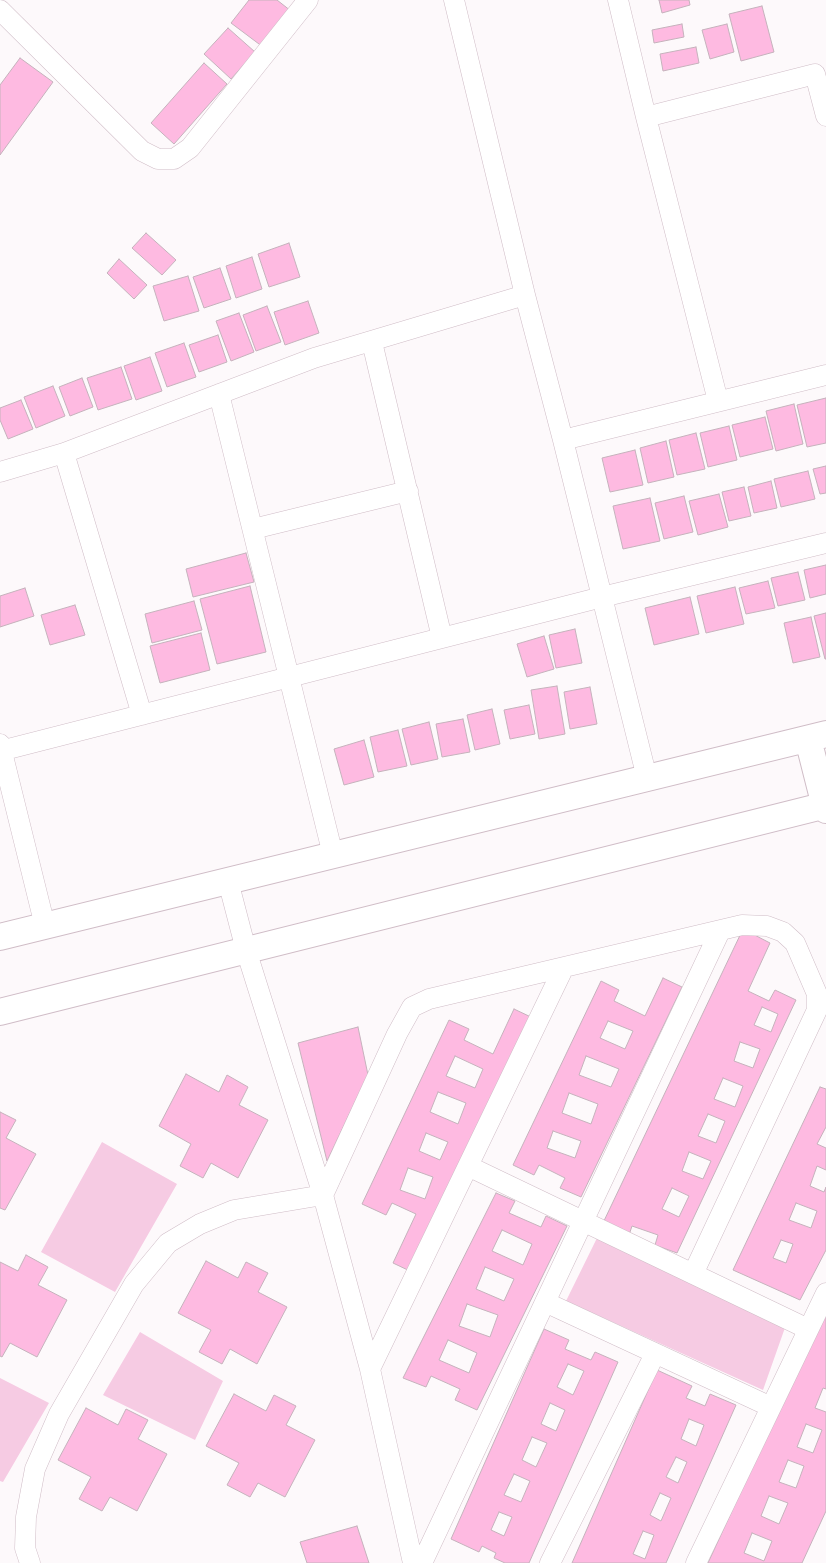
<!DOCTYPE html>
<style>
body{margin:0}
canvas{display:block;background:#fdf9fb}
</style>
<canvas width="826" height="1563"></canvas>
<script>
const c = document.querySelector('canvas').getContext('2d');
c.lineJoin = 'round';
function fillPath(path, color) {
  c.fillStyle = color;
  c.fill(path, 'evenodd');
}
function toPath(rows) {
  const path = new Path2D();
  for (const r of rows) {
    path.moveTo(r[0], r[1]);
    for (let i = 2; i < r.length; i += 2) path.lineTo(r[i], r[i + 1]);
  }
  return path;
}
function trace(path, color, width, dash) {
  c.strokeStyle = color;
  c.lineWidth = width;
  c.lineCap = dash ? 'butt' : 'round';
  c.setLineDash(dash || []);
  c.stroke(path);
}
const green = toPath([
 [102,1142,177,1184,115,1292,41,1252],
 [597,1238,787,1322,763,1390,566,1301],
 [140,1332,223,1381,195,1440,103,1395],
 [0,1378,49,1403,3,1482,0,1481]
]);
const building = toPath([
 [249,0,277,0,291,11,263,47,231,23,249,0],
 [659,0,689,0,690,5,662,13,659,0],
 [762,6,774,52,741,61,729,14,762,6],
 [682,24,684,37,654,43,652,30,682,24],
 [727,24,734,52,710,59,702,30,727,24],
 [228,28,255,52,231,79,204,54,228,28],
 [696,47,699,63,663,71,660,54,696,47],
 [20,58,53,82,0,155,0,85,20,58],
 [204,63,227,84,174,144,151,123,204,63],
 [146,233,176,260,162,275,132,248,146,233],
 [289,243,300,277,269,287,258,254,289,243],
 [252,257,262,289,236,298,226,266,252,257],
 [119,259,147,285,134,299,107,273,119,259],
 [220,268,231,299,204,308,193,277,220,268],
 [188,276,199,311,164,321,153,286,188,276],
 [308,301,319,333,285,345,274,312,308,301],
 [267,306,281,342,256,351,243,315,267,306],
 [239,313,254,352,231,361,216,321,239,313],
 [218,335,227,362,199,372,189,345,218,335],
 [184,343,196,377,167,387,155,353,184,343],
 [150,357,162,391,136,400,124,366,150,357],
 [121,367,132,399,98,410,87,378,121,367],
 [82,378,93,407,70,416,59,387,82,378],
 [53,386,65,416,36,428,24,397,53,386],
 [826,398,826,443,807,447,797,405,826,398],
 [21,400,33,429,8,439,0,420,0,408,21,400],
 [794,404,803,444,776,451,766,411,794,404],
 [765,417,773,449,740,457,732,425,765,417],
 [729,426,737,460,708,467,700,433,729,426],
 [696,433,705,469,677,475,669,440,696,433],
 [666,441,674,477,648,483,640,448,666,441],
 [635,450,643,485,610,492,602,458,635,450],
 [826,466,826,493,820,494,813,469,826,466],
 [808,471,815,499,781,507,774,479,808,471],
 [771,481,777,508,754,513,748,487,771,481],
 [744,487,751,516,729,521,722,492,744,487],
 [719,494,728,527,698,535,689,501,719,494],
 [684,496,693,532,664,539,655,503,684,496],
 [650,498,660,541,623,549,613,506,650,498],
 [246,553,254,582,193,597,186,569,246,553],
 [826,565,826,594,810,598,804,570,826,565],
 [798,572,805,600,778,606,771,578,798,572],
 [768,581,775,608,746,614,739,588,768,581],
 [250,586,266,652,217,664,200,599,250,586],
 [735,587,744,624,706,633,697,596,735,587],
 [25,588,34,616,0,627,0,596,25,588],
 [690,597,699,634,654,645,645,608,690,597],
 [194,601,202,630,152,643,145,614,194,601],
 [75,605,85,635,50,645,41,615,75,605],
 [826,613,826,659,825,659,814,616,826,613],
 [811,617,820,657,793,663,784,623,811,617],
 [575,629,582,663,556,668,549,635,575,629],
 [201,633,210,670,160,683,150,646,201,633],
 [544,636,554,669,527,677,517,644,544,636],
 [557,686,565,734,539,739,531,690,557,686],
 [590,687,597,724,570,729,564,692,590,687],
 [529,705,535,734,510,739,504,710,529,705],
 [492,709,500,744,475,750,467,715,492,709],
 [463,719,470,752,442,757,436,724,463,719],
 [429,722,438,759,411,765,402,729,429,722],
 [398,730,407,766,378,772,370,737,398,730],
 [364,740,374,777,344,785,334,749,364,740],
 [743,929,770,943,748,991,769,1001,775,990,796,1000,677,1253,655,1245,658,1235,632,1226,629,1235,602,1225,743,929],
 [762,1007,778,1014,771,1032,754,1025,762,1007],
 [740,1042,760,1049,753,1068,734,1061,740,1042],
 [723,1078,743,1086,735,1107,714,1099,723,1078],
 [708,1114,725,1121,716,1143,698,1136,708,1114],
 [689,1152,711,1161,703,1179,682,1171,689,1152],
 [672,1188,689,1196,679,1217,662,1209,672,1188],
 [663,978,682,987,581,1197,560,1188,565,1178,539,1165,534,1175,513,1165,601,981,619,990,614,1001,645,1016,663,978],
 [608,1021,633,1031,625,1049,600,1038,608,1021],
 [586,1056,619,1069,611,1087,579,1075,586,1056],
 [569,1093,598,1104,591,1124,562,1113,569,1093],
 [553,1131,581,1141,575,1158,547,1148,553,1131],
 [514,1009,533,1018,412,1272,393,1263,416,1214,392,1203,386,1215,362,1204,449,1020,469,1029,464,1040,493,1054,514,1009],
 [455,1056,483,1069,475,1088,446,1076,455,1056],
 [438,1092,466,1103,458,1124,430,1112,438,1092],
 [426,1133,448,1142,440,1160,419,1151,426,1133],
 [408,1168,433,1177,425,1199,400,1190,408,1168],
 [358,1027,368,1075,327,1161,298,1043,358,1027],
 [186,1074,219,1092,227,1075,248,1087,239,1105,268,1120,238,1178,211,1163,203,1178,180,1166,191,1144,159,1126,186,1074],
 [820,1087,826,1089,826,1127,817,1144,826,1148,826,1170,817,1166,810,1186,824,1192,826,1187,826,1250,800,1300,733,1270,820,1087],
 [796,1203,817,1211,811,1228,789,1220,796,1203],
 [781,1240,793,1244,786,1263,773,1258,781,1240],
 [0,1112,16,1120,6,1138,36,1154,5,1210,0,1208,0,1112],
 [496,1193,515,1201,509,1213,541,1227,546,1216,567,1226,477,1410,455,1400,460,1389,431,1376,426,1387,403,1378,496,1193],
 [502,1230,532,1244,523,1265,492,1251,502,1230],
 [485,1267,514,1279,504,1301,476,1289,485,1267],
 [467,1304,498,1315,490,1337,459,1326,467,1304],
 [448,1340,477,1353,469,1373,439,1360,448,1340],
 [26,1255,48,1267,38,1285,67,1300,37,1357,10,1343,2,1357,0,1356,0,1262,18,1271,26,1255],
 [206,1261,238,1278,246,1262,268,1273,258,1292,287,1307,257,1364,230,1349,222,1364,199,1352,211,1330,178,1313,206,1261],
 [826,1306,826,1389,823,1388,815,1408,826,1412,826,1511,802,1563,708,1563,826,1306],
 [806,1424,822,1430,813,1453,797,1447,806,1424],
 [788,1460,804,1466,796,1488,779,1482,788,1460],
 [769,1496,788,1503,779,1524,761,1516,769,1496],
 [752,1533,772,1541,764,1561,744,1553,752,1533],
 [544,1329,569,1340,565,1349,591,1360,595,1352,618,1362,529,1563,505,1563,494,1558,496,1553,482,1546,479,1552,451,1539,544,1329],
 [568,1364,584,1371,573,1395,557,1387,568,1364],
 [550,1403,565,1410,556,1431,541,1424,550,1403],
 [532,1437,547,1443,536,1467,522,1460,532,1437],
 [514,1474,530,1481,521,1502,504,1495,514,1474],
 [499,1512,512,1517,504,1536,491,1530,499,1512],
 [657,1370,692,1386,686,1398,705,1406,710,1394,736,1405,666,1563,572,1563,657,1370],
 [689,1419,704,1425,696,1446,681,1439,689,1419],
 [676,1457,687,1462,678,1483,666,1477,676,1457],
 [660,1493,671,1498,661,1521,650,1515,660,1493],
 [643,1531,654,1535,645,1559,633,1554,643,1531],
 [234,1394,266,1411,274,1395,296,1406,286,1425,315,1440,285,1497,258,1483,250,1497,227,1485,239,1463,206,1446,234,1394],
 [86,1408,118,1425,126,1409,148,1420,138,1439,167,1454,137,1511,110,1497,102,1511,79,1499,91,1477,58,1460,86,1408],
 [357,1526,369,1563,307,1563,300,1542,357,1526]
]);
const minor = toPath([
 [454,0,525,295,563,440,647,778],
 [618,0,646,117,718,401],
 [0,10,142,151,158,159,174,159,190,148,308,0],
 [646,117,815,74,826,116],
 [372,342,442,638],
 [219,394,333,855],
 [563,440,826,375],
 [64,453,142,715],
 [0,472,64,453,314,358,525,295],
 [253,529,408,491],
 [0,744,45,926],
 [0,751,602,597,826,543],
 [228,881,246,950,323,1195,370,1369,413,1563],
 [470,1167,808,1329],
 [545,1302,771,1407],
 [370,1369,564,967],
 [30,1563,25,1548,26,1517,35,1469,59,1414,134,1284,168,1243,200,1224,234,1210,323,1195,397,1034,412,1007,429,999,742,925,767,926,783,932,795,943,817,994,817,1010,693,1274],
 [422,1563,720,931],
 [550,1563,655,1354],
 [696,1563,826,1293]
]);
const tertiary = toPath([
 [808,739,826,810],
 [0,937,826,734],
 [0,1012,826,805]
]);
fillPath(green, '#f6cbe3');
fillPath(building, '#febae1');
trace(building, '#c5b2bc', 1);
trace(minor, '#d0bdc7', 21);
trace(tertiary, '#d0bdc7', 28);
trace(minor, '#fff', 20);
trace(tertiary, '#fff', 26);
</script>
